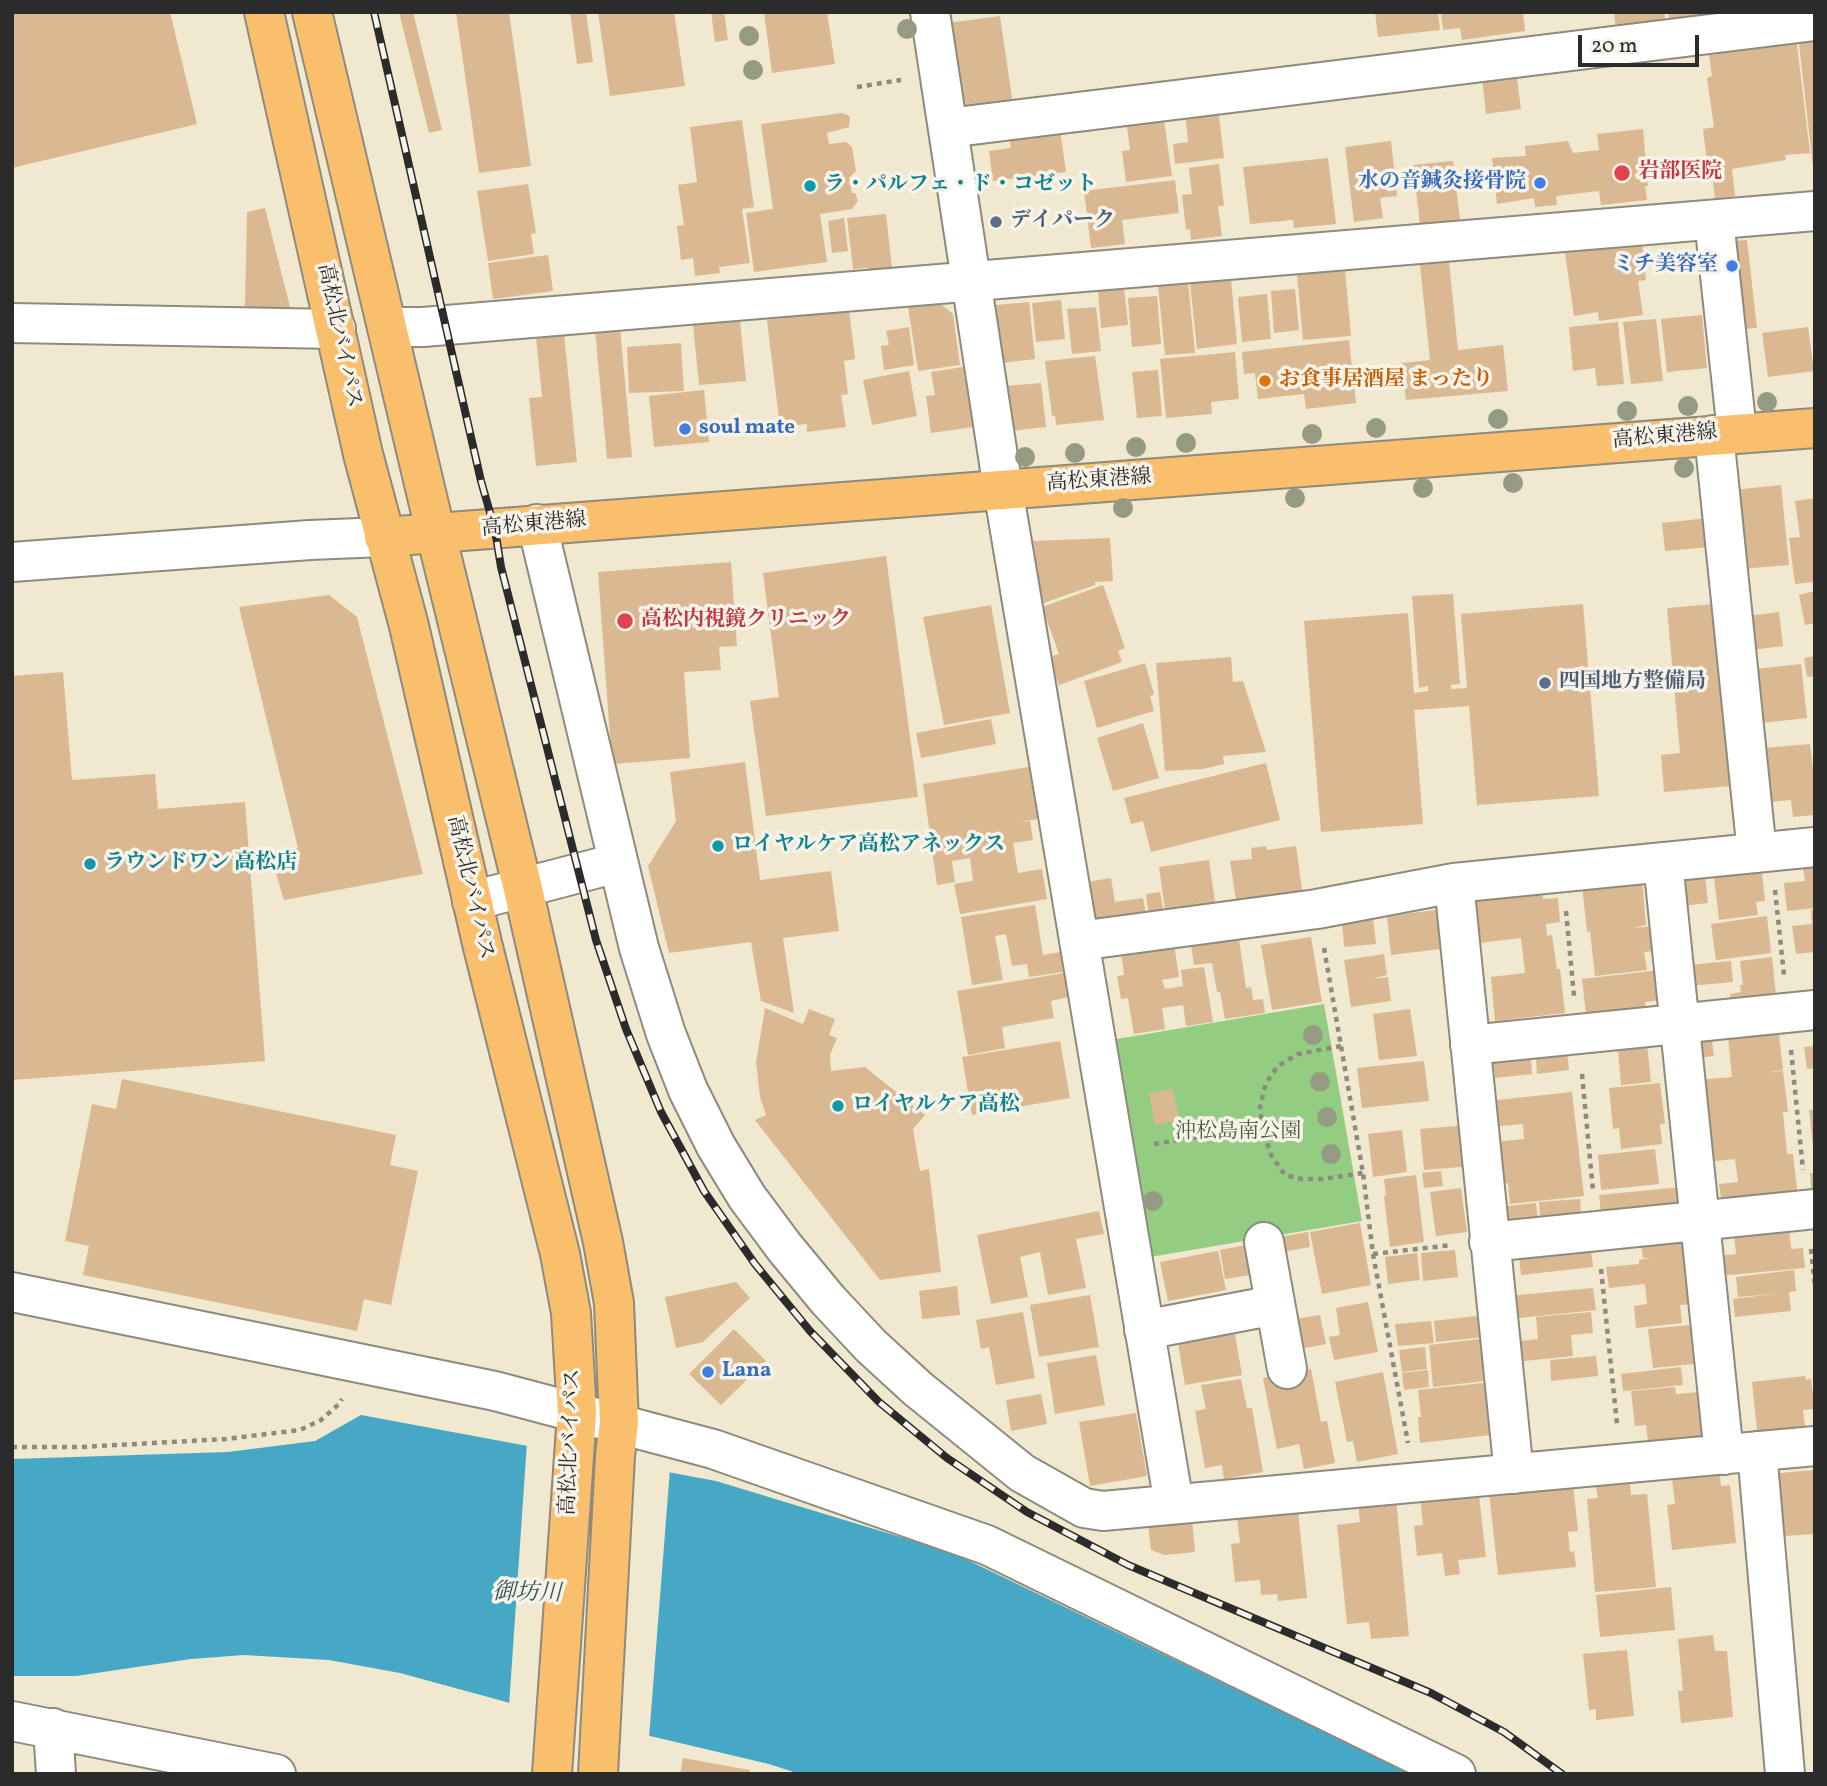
<!DOCTYPE html>
<meta charset="utf-8">
<style>
body{margin:0}
#map{position:relative;width:1827px;height:1786px;overflow:hidden;background:#f0e8cf;font-family:Vollkorn,serif}
canvas{display:block}
.frame{position:absolute;inset:0;border:14px solid #2b2b2b;pointer-events:none}
.scale{position:absolute;left:1578px;top:35px;width:121px;height:32px;box-sizing:border-box;border:4px solid #2b2b2b;border-top:0;padding-left:9px;font-size:21px;line-height:24px;white-space:nowrap;color:#2b2b2b;-webkit-text-stroke:5px #f7f3e8;paint-order:stroke}
</style>
<div id="map">
<canvas width="1827" height="1786"></canvas>
<div class="frame"></div>
<div class="scale">20 m</div>
</div>
<script>
const c = document.querySelector('canvas').getContext('2d');
c.lineJoin = 'round';
function fillPath(path, color) {
  c.fillStyle = color;
  c.fill(path, 'evenodd');
}
function toPath(rows) {
  const path = new Path2D();
  for (const r of rows) {
    path.moveTo(r[0], r[1]);
    for (let i = 2; i < r.length; i += 2) path.lineTo(r[i], r[i + 1]);
  }
  return path;
}
function trace(path, color, width, dash) {
  c.strokeStyle = color;
  c.lineWidth = width;
  c.lineCap = dash ? 'butt' : 'round';
  c.setLineDash(dash || []);
  c.stroke(path);
}
function label(font, color, halo, rows, align = 'center') {
  c.font = font + ' Vollkorn,"Noto Serif JP",serif';
  c.lineWidth = 7;
  c.setLineDash([]);
  c.textBaseline = 'middle';
  c.strokeStyle = halo;
  c.fillStyle = color;
  for (const [text, x, y, turn = 0] of rows) {
    c.save();
    c.translate(x, y);
    c.rotate((+turn || 0) * Math.PI / 180);
    c.textAlign = isNaN(turn) ? turn : align;
    if (halo) c.strokeText(text, 0, 0);
    c.fillText(text, 0, 0);
    c.restore();
  }
}
const green = toPath([
 [1324,1004,1362,1221,1150,1257,1111,1040]
]);
const water = toPath([
 [361,1415,716,1481,953,1553,1411,1774,800,1774,769,1764,510,1703,400,1673,329,1660,244,1655,191,1659,76,1676,12,1676,12,1459,228,1452,315,1441]
]);
const pier = toPath([
 [527,1442,670,1469,649,1738,509,1706]
]);
const building = toPath([
 [12,12,170,12,197,124,12,168],
 [399,12,413,12,442,130,429,133],
 [456,12,509,12,531,166,479,173],
 [570,12,586,12,593,62,577,64],
 [598,12,674,12,685,86,610,96],
 [711,12,724,12,728,40,715,42],
 [764,12,827,12,835,64,772,73],
 [1375,12,1438,12,1440,30,1378,37],
 [1523,12,1525,31,1462,40,1460,28,1443,30,1441,13],
 [1614,12,1664,12,1666,24,1616,29],
 [1668,12,1717,12,1717,16,1670,23],
 [1000,16,1013,105,967,111,965,100,958,100,948,23],
 [1815,33,1815,167,1813,167,1798,35],
 [1796,37,1810,153,1785,155,1786,160,1732,169,1735,196,1715,199,1711,163,1707,163,1703,129,1714,127,1707,78,1712,76,1709,55,1716,55,1715,48],
 [1516,72,1521,109,1486,114,1482,76],
 [1218,108,1224,158,1175,164,1173,144,1188,142,1185,112],
 [842,113,850,116,849,127,827,133,829,144,846,142,852,147,856,171,849,178,852,193,855,193,858,201,852,209,820,214,827,262,754,272,746,213,773,209,761,124],
 [1163,114,1172,176,1126,182,1122,151,1130,150,1126,119],
 [742,120,754,207,742,209,750,263,719,267,720,273,695,276,693,258,681,260,677,226,684,225,678,185,697,182,690,127],
 [1060,129,1066,172,993,181,989,151,1011,148,1009,136],
 [1643,129,1648,186,1645,186,1647,200,1601,205,1599,191,1556,196,1557,205,1535,207,1534,198,1497,204,1492,158,1526,156,1525,146,1568,141,1573,153,1599,150,1597,134],
 [1391,141,1397,196,1380,198,1383,218,1354,222,1345,147],
 [1328,158,1336,224,1294,228,1293,220,1250,224,1243,167],
 [1453,161,1460,220,1420,225,1413,165],
 [1219,164,1224,206,1218,206,1222,236,1191,240,1190,229,1186,230,1182,195,1192,194,1189,168],
 [1175,180,1179,213,1122,220,1125,244,1091,248,1084,191],
 [528,184,536,233,531,234,534,254,488,261,477,191],
 [265,208,290,307,245,307,247,212],
 [886,214,892,268,868,271,868,268,853,269,847,218],
 [844,218,848,251,832,253,828,221],
 [1747,240,1757,328,1732,330,1732,241],
 [1642,243,1646,280,1638,281,1643,315,1599,321,1598,312,1574,316,1565,253],
 [548,255,553,291,493,299,488,263],
 [1449,262,1458,350,1503,345,1508,391,1406,400,1402,363,1430,360,1420,265],
 [1345,270,1351,336,1303,340,1297,275],
 [1231,279,1237,344,1197,349,1190,283],
 [1188,282,1195,353,1165,355,1158,285],
 [1124,288,1128,325,1101,328,1098,290],
 [1295,289,1299,330,1274,333,1271,291],
 [1267,294,1271,339,1242,342,1238,297],
 [1157,296,1161,344,1132,347,1128,298],
 [1061,300,1065,339,1036,342,1032,303],
 [937,301,953,314,960,365,918,371,908,306],
 [1029,302,1035,359,1002,363,996,305],
 [1096,307,1101,351,1072,354,1067,309],
 [849,309,855,359,844,361,848,394,841,395,846,427,807,432,807,424,780,427,767,320],
 [1702,315,1707,368,1667,372,1661,319],
 [1656,319,1663,381,1631,384,1623,322],
 [740,321,746,381,699,385,693,325],
 [1618,322,1624,384,1597,386,1595,368,1573,371,1569,327],
 [909,327,914,365,884,370,881,346,889,345,886,331],
 [1808,327,1814,371,1768,377,1762,333],
 [620,328,632,457,607,459,595,330],
 [564,334,577,462,536,466,529,398,542,397,536,337],
 [1349,340,1356,403,1306,409,1304,394,1258,399,1255,373,1244,374,1242,352],
 [681,343,684,391,629,393,627,347],
 [1235,352,1239,399,1211,402,1212,414,1166,418,1160,359],
 [1095,356,1104,420,1056,425,1055,416,1052,416,1045,361],
 [963,367,973,427,931,433,926,396,935,395,931,372],
 [1158,370,1162,416,1137,418,1132,372],
 [909,371,917,416,872,425,863,380],
 [1041,383,1046,427,1011,431,1006,386],
 [704,390,709,442,654,447,649,396],
 [1781,485,1789,565,1741,569,1733,490],
 [1815,498,1815,582,1795,584,1789,538,1800,537,1795,501],
 [1708,518,1710,547,1665,551,1662,523],
 [1110,538,1113,581,1095,582,1095,585,1041,604,1032,541],
 [886,556,918,797,766,816,750,701,779,697,763,573],
 [731,562,737,646,719,647,721,670,684,672,690,758,612,764,598,572],
 [1103,585,1125,648,1118,651,1122,662,1059,685,1049,657,1059,654,1042,607],
 [1815,591,1815,623,1805,625,1799,595],
 [1453,594,1460,684,1451,685,1451,689,1467,688,1461,614,1583,604,1599,796,1477,805,1469,706,1414,710,1423,824,1321,832,1304,621,1408,613,1414,693,1428,691,1428,686,1419,688,1412,596],
 [329,595,357,617,423,874,284,900,270,854,298,848,239,607],
 [1714,604,1731,786,1664,792,1661,755,1680,753,1667,608],
 [991,605,1010,713,944,725,923,617],
 [1779,612,1783,646,1752,650,1748,616],
 [1815,656,1815,676,1807,677,1804,658],
 [1231,657,1233,682,1243,681,1266,752,1223,756,1224,764,1203,769,1165,771,1156,663],
 [1145,663,1154,694,1150,696,1154,711,1097,728,1084,681],
 [1801,664,1807,718,1762,723,1756,669],
 [63,672,72,780,155,774,158,809,245,802,265,1061,12,1080,12,676],
 [991,719,996,744,921,758,916,733],
 [1143,723,1159,778,1113,791,1097,738],
 [1810,744,1815,785,1815,815,1793,817,1791,800,1770,802,1764,748],
 [745,762,760,880,831,871,839,931,783,938,794,1013,761,1001,751,942,669,953,648,866,676,821,670,772],
 [1266,763,1280,820,1151,852,1143,821,1131,824,1124,798],
 [1029,767,1038,819,1019,822,1030,821,1033,840,1013,843,1018,873,1042,869,1047,899,960,914,954,884,973,881,970,858,952,861,955,882,937,885,923,784],
 [1266,846,1267,850,1296,846,1303,897,1237,906,1230,861,1252,859,1251,848],
 [1209,860,1216,909,1166,916,1159,867],
 [1815,860,1815,908,1787,911,1784,883,1805,881,1802,861],
 [1761,863,1765,901,1756,902,1758,915,1719,920,1713,869],
 [1705,874,1708,903,1682,906,1678,878],
 [1111,878,1115,902,1143,898,1147,920,1101,924,1093,918,1087,882],
 [1642,879,1646,925,1633,928,1653,926,1656,951,1644,952,1647,970,1595,976,1590,931,1587,932,1582,885],
 [1542,889,1543,899,1558,898,1560,922,1546,924,1547,936,1552,935,1557,969,1560,969,1565,1013,1495,1021,1491,977,1525,973,1521,938,1479,943,1475,895],
 [1160,892,1164,914,1149,916,1146,894],
 [1035,905,1043,955,1060,952,1063,972,1029,977,1027,964,1012,966,1006,934,995,936,1003,980,972,985,961,917],
 [1444,909,1449,948,1391,955,1387,916],
 [1815,909,1815,952,1796,954,1792,926,1812,924,1811,910],
 [1767,916,1771,953,1716,960,1711,924],
 [1373,918,1376,944,1344,947,1342,922],
 [1238,932,1246,988,1251,987,1253,1000,1263,999,1265,1013,1225,1019,1220,992,1217,992,1212,963,1194,965,1190,939],
 [1311,937,1322,1002,1272,1010,1261,945],
 [1174,944,1179,977,1162,980,1165,989,1183,986,1181,970,1204,967,1213,1022,1186,1026,1183,1005,1162,1008,1165,1029,1134,1034,1128,998,1121,999,1117,976,1124,975,1121,952],
 [1384,954,1387,975,1371,979,1388,977,1391,1001,1351,1007,1344,960],
 [1772,957,1777,1005,1732,1010,1730,994,1741,992,1740,985,1743,985,1740,961],
 [1731,961,1733,982,1690,986,1688,965],
 [1660,970,1664,1000,1645,1002,1647,1017,1587,1023,1582,979],
 [1064,973,1068,997,1051,1001,1054,1018,1002,1027,1005,1048,968,1055,957,991],
 [765,1008,803,1024,809,1009,835,1019,829,1035,837,1038,830,1055,831,1071,865,1067,925,1115,913,1129,920,1171,929,1169,941,1272,880,1280,755,1120,766,1115,760,1097,756,1062],
 [1410,1009,1417,1056,1379,1060,1373,1014],
 [1773,1021,1774,1035,1779,1034,1783,1070,1764,1073,1783,1071,1788,1112,1783,1112,1787,1154,1793,1154,1798,1198,1722,1206,1719,1184,1738,1182,1735,1159,1707,1162,1696,1080,1732,1077,1727,1026],
 [1710,1026,1714,1056,1695,1058,1691,1028],
 [1646,1035,1651,1082,1621,1085,1617,1038],
 [1060,1041,1070,1098,972,1115,962,1057],
 [1566,1043,1569,1070,1537,1074,1535,1046],
 [1815,1046,1815,1068,1807,1069,1804,1047],
 [1530,1047,1532,1074,1495,1078,1492,1051],
 [1424,1061,1429,1101,1362,1108,1357,1068],
 [122,1079,396,1135,390,1165,418,1171,391,1305,364,1299,357,1331,83,1275,89,1246,65,1241,92,1104,116,1109],
 [1660,1083,1665,1124,1660,1124,1662,1144,1621,1149,1619,1128,1613,1129,1609,1088],
 [1173,1089,1179,1120,1155,1125,1149,1093],
 [1572,1092,1584,1196,1510,1204,1508,1183,1497,1184,1493,1142,1524,1139,1523,1124,1491,1127,1488,1101],
 [1809,1110,1815,1110,1815,1147,1813,1147],
 [1469,1125,1473,1166,1424,1170,1420,1129],
 [1402,1130,1407,1172,1373,1177,1368,1134],
 [1655,1149,1659,1184,1601,1190,1598,1155],
 [1441,1171,1443,1186,1424,1188,1422,1173],
 [1810,1173,1815,1173,1815,1200,1812,1200],
 [1416,1175,1424,1242,1390,1247,1384,1196,1386,1195,1384,1179],
 [1682,1187,1685,1214,1602,1222,1599,1195],
 [1461,1188,1467,1232,1436,1236,1430,1192],
 [1580,1199,1582,1226,1541,1229,1539,1202],
 [1536,1203,1538,1220,1502,1233,1499,1207],
 [1099,1211,1104,1234,1076,1239,1086,1288,1048,1295,1040,1252,1020,1257,1028,1297,991,1304,977,1235],
 [1788,1220,1791,1249,1803,1248,1805,1268,1718,1276,1716,1256,1736,1254,1733,1225],
 [1360,1223,1371,1285,1322,1294,1310,1232],
 [1688,1231,1690,1254,1683,1254,1685,1281,1690,1281,1692,1304,1680,1305,1682,1323,1636,1328,1634,1306,1647,1304,1645,1284,1609,1288,1606,1267,1639,1264,1639,1260,1651,1258,1643,1258,1640,1235],
 [1308,1232,1310,1247,1282,1252,1280,1237],
 [1590,1239,1593,1267,1521,1275,1518,1247],
 [1251,1244,1257,1274,1225,1279,1220,1250],
 [1455,1250,1458,1277,1423,1281,1421,1253],
 [1218,1251,1226,1290,1168,1301,1160,1262],
 [1417,1253,1420,1280,1388,1284,1385,1257],
 [1794,1270,1796,1291,1789,1292,1791,1311,1735,1317,1733,1299,1774,1294,1738,1297,1736,1277],
 [736,1282,750,1298,703,1342,676,1348,665,1297],
 [957,1286,960,1315,922,1319,919,1291],
 [1593,1288,1596,1310,1510,1319,1508,1296],
 [1090,1295,1099,1347,1039,1357,1030,1305],
 [1368,1302,1378,1352,1334,1360,1329,1337,1340,1335,1336,1308],
 [1023,1312,1035,1378,996,1385,989,1347,981,1349,976,1320],
 [1591,1312,1593,1333,1571,1335,1573,1356,1514,1362,1512,1342,1538,1339,1536,1317],
 [1320,1315,1326,1344,1300,1349,1295,1319],
 [1484,1315,1486,1337,1436,1342,1434,1321],
 [1431,1321,1434,1343,1398,1346,1395,1324],
 [1700,1324,1704,1363,1653,1368,1648,1329],
 [1234,1328,1242,1375,1185,1385,1177,1337],
 [734,1329,766,1361,721,1405,689,1374],
 [1480,1339,1484,1381,1433,1387,1429,1345],
 [1425,1347,1427,1369,1402,1372,1399,1350],
 [1096,1355,1105,1405,1055,1414,1047,1363],
 [1596,1356,1598,1376,1551,1381,1550,1360],
 [1681,1367,1683,1385,1623,1391,1621,1374],
 [1311,1369,1321,1422,1327,1421,1335,1463,1304,1469,1299,1444,1277,1449,1263,1378],
 [1428,1370,1429,1387,1404,1390,1402,1373],
 [1383,1372,1398,1454,1357,1462,1353,1441,1347,1442,1335,1382],
 [1805,1376,1806,1380,1811,1379,1815,1409,1803,1410,1805,1426,1757,1431,1752,1382],
 [1241,1379,1247,1408,1252,1408,1263,1472,1224,1479,1222,1465,1205,1468,1195,1411,1206,1409,1201,1385],
 [1492,1382,1499,1434,1420,1443,1418,1417,1421,1417,1418,1390],
 [1675,1387,1676,1394,1710,1391,1707,1435,1648,1441,1646,1425,1635,1426,1631,1391],
 [1041,1394,1047,1424,1011,1431,1006,1400],
 [1136,1413,1147,1476,1090,1486,1079,1422],
 [1815,1470,1815,1534,1784,1536,1779,1473],
 [1720,1474,1721,1486,1730,1485,1736,1543,1672,1550,1667,1505,1675,1504,1672,1479],
 [1573,1483,1578,1531,1568,1532,1570,1552,1574,1551,1576,1567,1498,1575,1489,1491],
 [1630,1484,1631,1495,1647,1494,1656,1587,1595,1592,1587,1499,1598,1498,1596,1486],
 [1479,1495,1486,1557,1458,1560,1460,1574,1445,1576,1442,1553,1417,1556,1414,1526,1423,1525,1420,1497],
 [1396,1499,1409,1636,1371,1639,1369,1622,1347,1624,1337,1525,1360,1522,1358,1503],
 [1298,1511,1307,1598,1278,1601,1277,1594,1261,1595,1260,1580,1235,1582,1231,1544,1240,1543,1237,1517],
 [1192,1520,1195,1552,1165,1555,1151,1550,1148,1524],
 [1671,1587,1675,1630,1600,1637,1596,1595],
 [1713,1635,1715,1651,1727,1651,1733,1717,1681,1723,1678,1691,1683,1691,1678,1639],
 [1627,1650,1634,1716,1596,1720,1596,1709,1589,1710,1583,1654],
 [683,1758,750,1770,750,1774,680,1774]
]);
const path = toPath([
 [857,87,901,80],
 [1775,890,1784,975],
 [1566,911,1574,996],
 [1324,948,1363,1173,1373,1254,1408,1443],
 [1341,1046,1298,1054,1278,1066,1266,1083,1260,1106,1262,1126,1271,1155,1285,1175,1302,1179,1323,1179,1363,1173],
 [1791,1050,1803,1170],
 [1582,1074,1593,1191],
 [1154,1144,1262,1126],
 [1811,1249,1815,1286],
 [1373,1254,1452,1245],
 [1601,1269,1617,1424],
 [12,1447,81,1447,226,1439,300,1430,321,1420,339,1404,342,1399]
]);
const minor = toPath([
 [930,12,1003,489,1174,1504],
 [948,128,1815,21],
 [1714,220,1737,432],
 [12,323,336,329],
 [387,327,423,327,1815,211],
 [1714,435,1757,853],
 [537,524,639,948,666,1034,688,1090,716,1146,747,1197,785,1248,828,1300,871,1346,918,1389,1022,1473,1084,1508,1103,1511,1815,1446],
 [12,562,310,540,384,537],
 [1663,862,1724,1455],
 [1454,883,1514,1474],
 [472,901,617,863],
 [1079,941,1317,909,1454,883,1815,847],
 [1470,1045,1815,1010],
 [1264,1242,1287,1369],
 [1489,1242,1815,1209],
 [12,1292,495,1391,713,1449,987,1545,1456,1774],
 [1144,1330,1275,1305],
 [1757,1451,1785,1774],
 [12,1721,276,1774],
 [53,1728,56,1774]
]);
const major = toPath([
 [384,537,1815,428]
]);
const highway = toPath([
 [264,12,363,454,409,626,482,943,560,1254,571,1313,577,1413,552,1774],
 [312,12,436,534,523,889,603,1242,614,1303,619,1423,615,1456,598,1774]
]);
const rail = toPath([
 [374,12,481,481,495,530,501,567,596,940,626,1029,661,1112,704,1191,755,1264,810,1331,879,1402,947,1458,1027,1512,1128,1565,1431,1693,1504,1732,1562,1774]
]);
const trees = [
 [907,29],
 [749,36],
 [753,70],
 [1767,402],
 [1688,406],
 [1627,411],
 [1498,419],
 [1376,428],
 [1312,434],
 [1186,443],
 [1136,447],
 [1075,453],
 [1025,457],
 [1684,468],
 [1513,483],
 [1423,488],
 [1295,498],
 [1123,508],
 [1313,1035],
 [1320,1082],
 [1327,1117],
 [1331,1154],
 [1153,1201]
];
const markers = [
 [1622,173,9,"#e0444e"],
 [1540,183,7,"#3f7fe0"],
 [810,186,7,"#0f9aa8"],
 [996,222,7,"#5c6f8a"],
 [1732,266,7,"#3f7fe0"],
 [1265,381,7,"#e8710a"],
 [685,429,7,"#3f7fe0"],
 [625,621,9,"#e0444e"],
 [1545,683,7,"#5c6f8a"],
 [718,846,7,"#0f9aa8"],
 [90,864,7,"#0f9aa8"],
 [838,1106,7,"#0f9aa8"],
 [708,1372,7,"#3f7fe0"]
];
const healthNames = [
 ["岩部医院",1638,173],
 ["高松内視鏡クリニック",641,621]
];
const shopNames = [
 ["水の音鍼灸接骨院",1526,183],
 ["ミチ美容室",1718,266],
 ["soul mate",699,429,"left"],
 ["Lana",722,1372,"left"]
];
const cultureNames = [
 ["ラ・パルフェ・ド・コゼット",824,186],
 ["ロイヤルケア高松アネックス",732,846],
 ["ラウンドワン 高松店",104,864],
 ["ロイヤルケア高松",852,1106]
];
const serviceNames = [
 ["デイパーク",1010,222],
 ["四国地方整備局",1559,683]
];
const streetNames = [
 ["高松北バイパス",338,336,78],
 ["高松東港線",1665,438,-5],
 ["高松東港線",1099,482,-4],
 ["高松東港線",534,526,-5],
 ["高松北バイパス",469,888,77],
 ["高松北バイパス",572,1442,-88]
];
const foodNames = [
 ["お食事居酒屋 まったり",1279,381]
];
const parkNames = [
 ["沖松島南公園",1238,1133]
];
const waterNames = [
 ["御坊川",527,1595,1]
];
fillPath(green, '#92cd81');
fillPath(water, '#46a8c5');
fillPath(pier, '#f0e8cf');
fillPath(building, '#dab992');
trace(minor, '#8e8a7d', 42);
trace(major, '#8e8a7d', 42);
trace(highway, '#8e8a7d', 42);
trace(path, '#8e8a7d', 4.5, [5, 5]);
trace(minor, '#fff', 38);
trace(major, '#f9bf6d', 38);
trace(highway, '#f9bf6d', 38);
trace(rail, '#2b2b2b', 8);
trace(rail, '#f7f3e8', 5, [16]);
c.fillStyle = '#959b83';
for (const [x, y] of trees) {
  c.beginPath();
  c.arc(x, y, 10, 0, 2 * Math.PI);
  c.fill();
}
for (const [x, y, r, color] of markers) {
  const dot = new Path2D();
  dot.arc(x, y, r, 0, 2 * Math.PI);
  c.fillStyle = color;
  c.fill(dot);
  trace(dot, '#f7f3e8', 2.5);
}
label('bold 21px', '#be3a42', '#f7f3e8', healthNames, 'left');
label('bold 21px', '#366cbe', '#f7f3e8', shopNames, 'right');
label('bold 21px', '#0d838f', '#f7f3e8', cultureNames, 'left');
label('bold 21px', '#4e5e75', '#f7f3e8', serviceNames, 'left');
label('21px', '#2b2b2b', '#f7f3e8', streetNames);
label('bold 21px', '#c56008', '#f7f3e8', foodNames, 'left');
label('21px', '#4a5c45', '#f7f3e8', parkNames);
label('italic 23px', '#345761', '#f7f3e8', waterNames);
</script>
